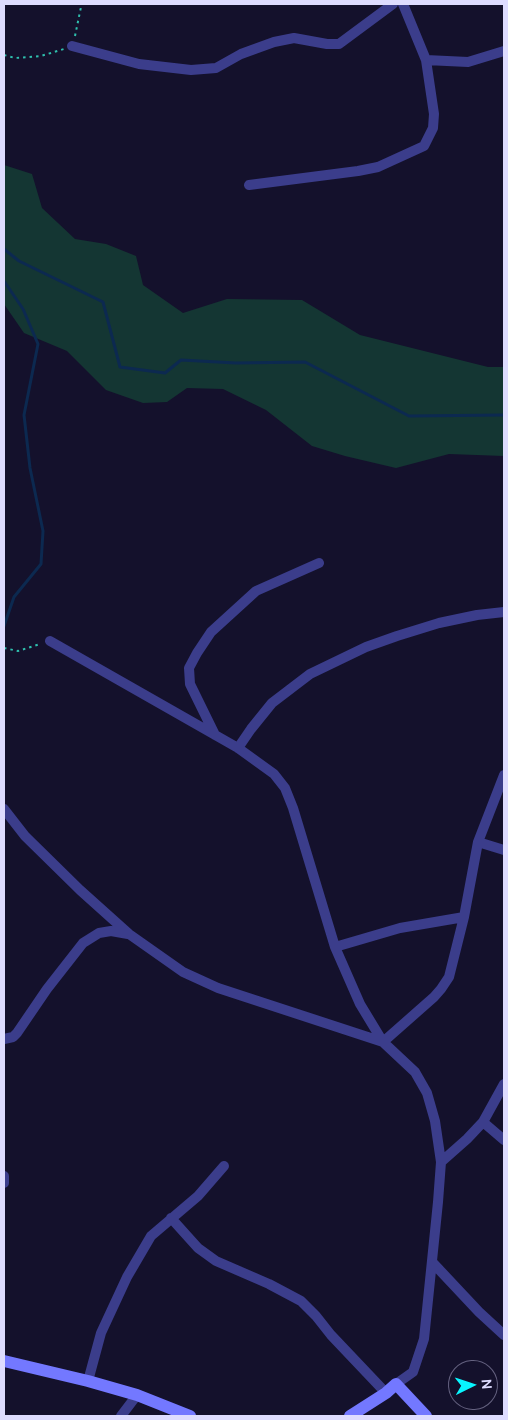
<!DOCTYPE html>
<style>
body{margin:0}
#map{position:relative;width:508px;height:1420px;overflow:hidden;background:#14112c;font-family:Ubuntu,sans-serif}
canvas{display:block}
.frame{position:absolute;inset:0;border:5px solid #dedcff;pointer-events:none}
.north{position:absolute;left:448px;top:1360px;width:50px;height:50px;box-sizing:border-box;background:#14112c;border:1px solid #656280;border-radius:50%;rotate:86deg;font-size:14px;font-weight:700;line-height:20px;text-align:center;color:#dedcff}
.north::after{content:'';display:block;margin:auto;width:18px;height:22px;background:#08f6ff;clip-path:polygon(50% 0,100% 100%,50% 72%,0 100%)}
</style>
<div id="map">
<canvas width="508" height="1420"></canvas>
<div class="frame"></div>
<div class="north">N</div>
</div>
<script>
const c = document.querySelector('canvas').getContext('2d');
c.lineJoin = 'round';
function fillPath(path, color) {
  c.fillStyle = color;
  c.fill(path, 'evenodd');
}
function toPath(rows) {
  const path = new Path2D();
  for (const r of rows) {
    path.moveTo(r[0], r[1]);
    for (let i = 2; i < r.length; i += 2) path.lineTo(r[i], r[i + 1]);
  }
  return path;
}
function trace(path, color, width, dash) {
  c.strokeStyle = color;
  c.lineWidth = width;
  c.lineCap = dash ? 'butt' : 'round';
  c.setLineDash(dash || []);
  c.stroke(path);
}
const green = toPath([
 [4,165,32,174,42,208,75,239,106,244,136,256,143,285,183,313,227,299,302,300,360,335,488,367,504,367,504,456,449,454,396,468,345,456,312,446,266,410,223,389,187,388,167,402,143,403,106,390,67,351,24,333,4,304]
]);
const stream = toPath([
 [4,249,19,261,103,302,120,367,165,373,181,360,236,363,305,362,409,416,504,415],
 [4,281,23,309,38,344,24,415,30,468,43,531,41,564,14,597,4,626]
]);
const path = toPath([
 [75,36,81,7,80,4],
 [4,55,15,58,41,56,64,49],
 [4,648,18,651,40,644]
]);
const street = toPath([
 [72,46,139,64,191,70,216,68,241,54,274,42,294,38,327,44,339,44,393,4],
 [426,60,468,62,504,51],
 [249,185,358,171,378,167,424,146,433,128,434,114,426,60,403,4],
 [50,641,238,748,274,774,285,788,293,808,335,947,360,1004,383,1042,415,1072,427,1093,435,1121,441,1162,438,1202,424,1339,413,1372,396,1384],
 [215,735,190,684,189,668,197,653,211,632,256,591,319,563],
 [238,748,251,729,272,703,310,674,366,647,397,636,439,623,477,615,504,612],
 [4,809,25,836,80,890,129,934,183,972,218,988,383,1042,434,997,441,989,449,977,464,917,478,842,504,775],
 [478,842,504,850],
 [335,947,400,928,464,917],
 [4,1039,13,1037,17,1033,47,989,83,943,99,933,111,931,128,934],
 [483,1122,504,1140],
 [441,1162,467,1139,483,1122,504,1084],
 [4,1183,4,1176],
 [171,1218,198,1248,216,1261,269,1284,301,1301,316,1316,331,1335,386,1393],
 [433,1263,479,1312,504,1335],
 [88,1381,101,1333,127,1277,151,1236,198,1196,224,1166],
 [121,1416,137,1395]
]);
const secondary = toPath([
 [4,1361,88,1381,137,1395,190,1416],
 [350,1416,386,1393,396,1384,426,1416]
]);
fillPath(green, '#143633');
trace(stream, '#0c2950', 3);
trace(path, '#2fc0ae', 2, [2.5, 4]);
trace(street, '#3b3d8b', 10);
trace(secondary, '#7378ff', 12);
</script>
